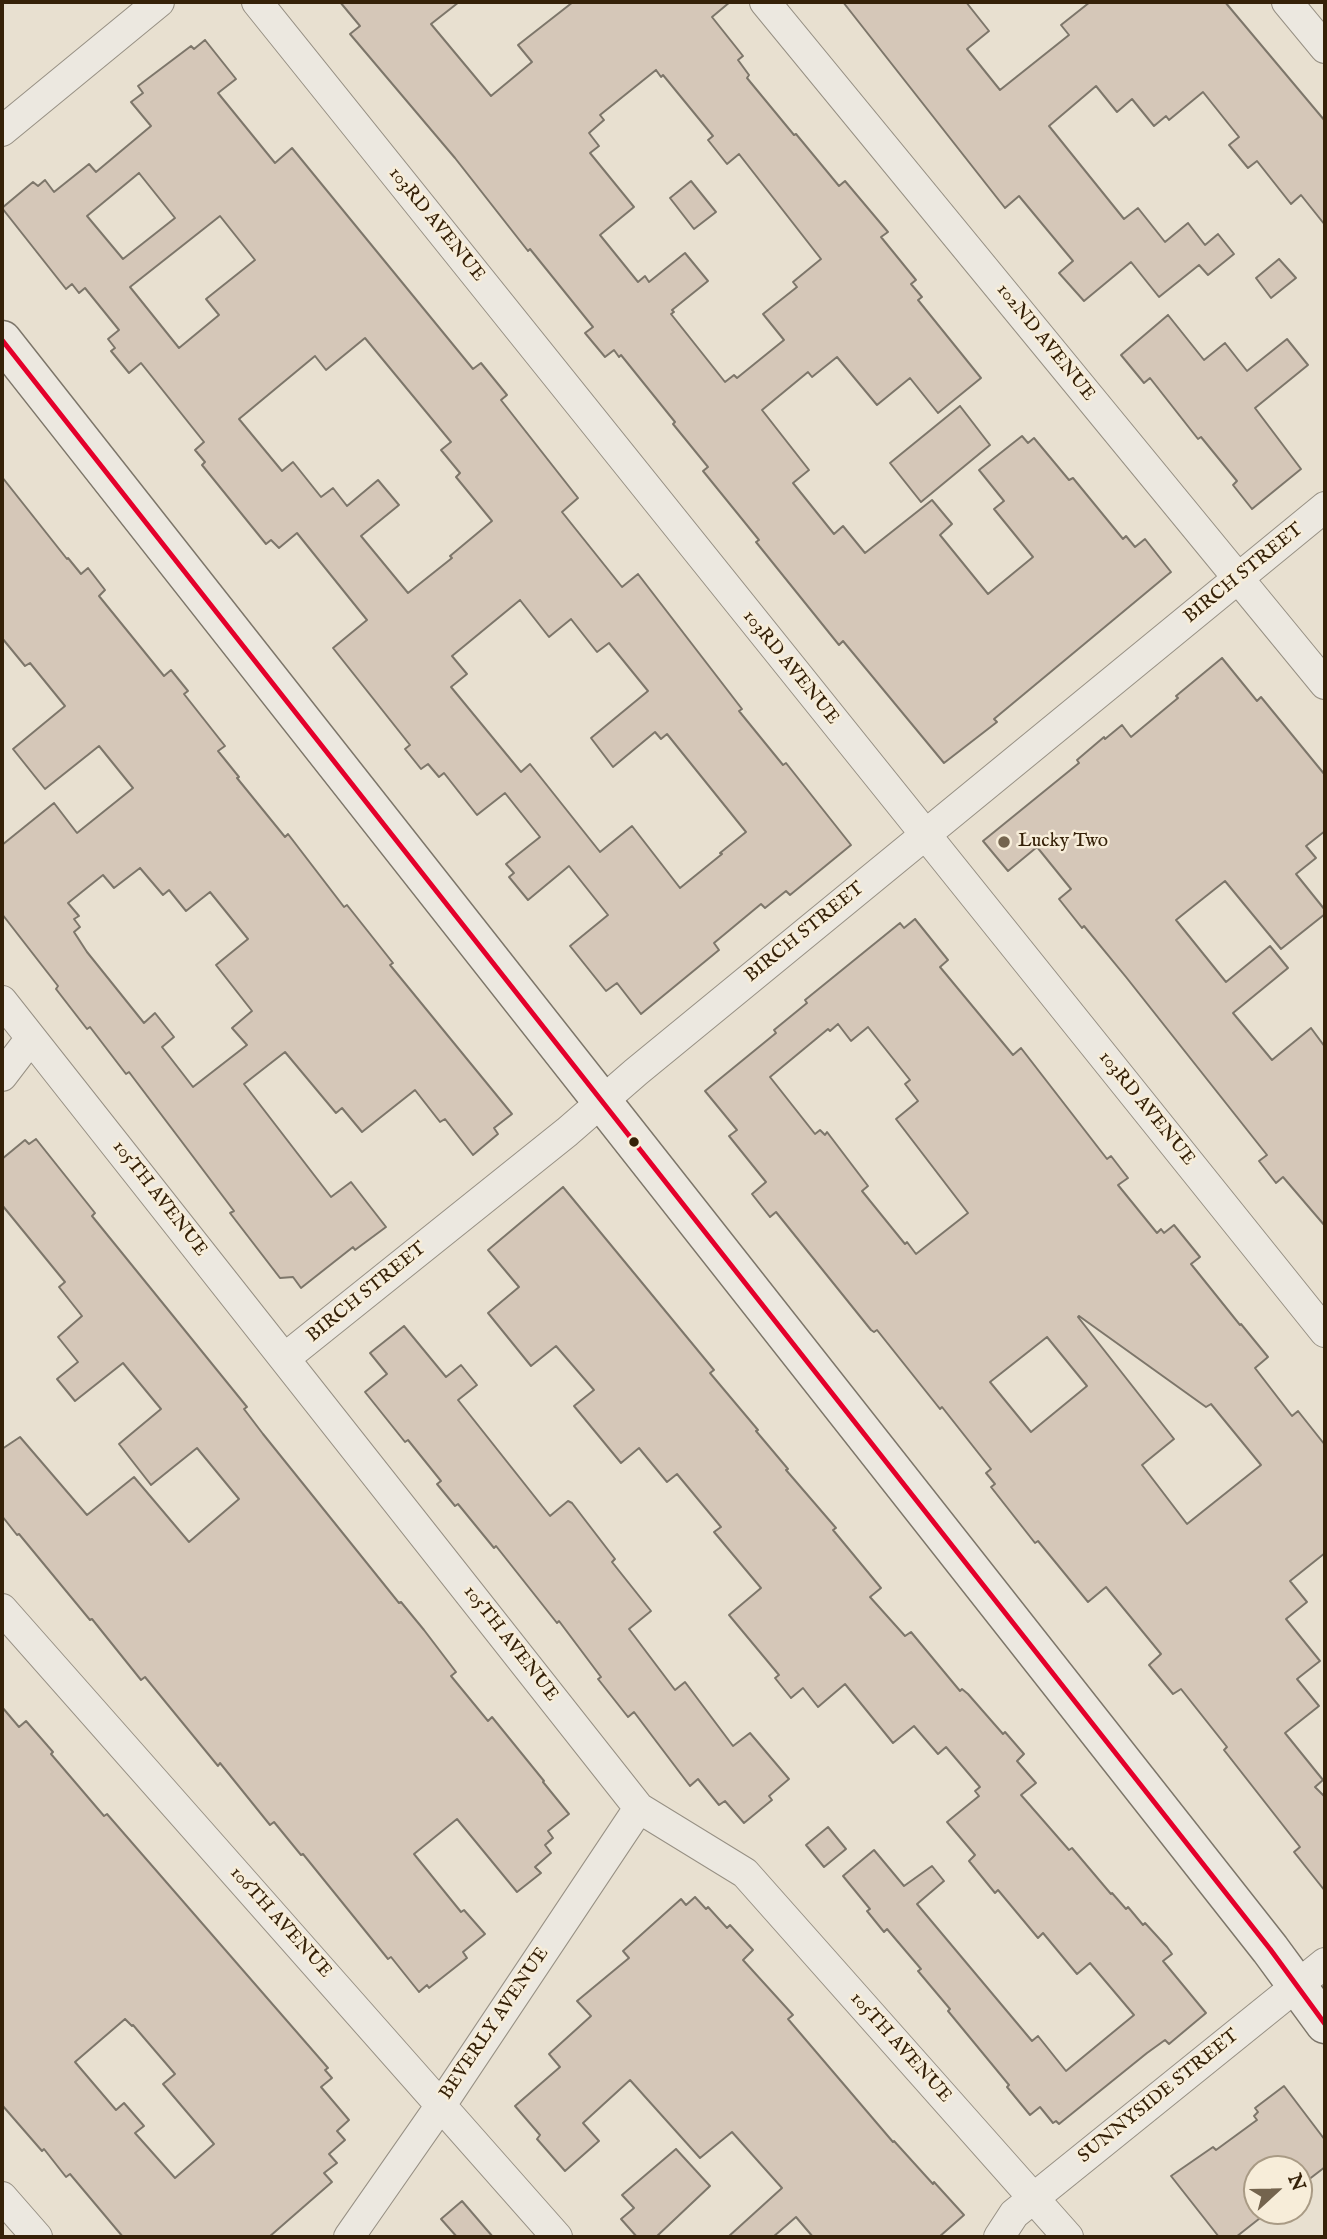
<!DOCTYPE html>
<style>
body{margin:0}
#map{position:relative;width:1327px;height:2239px;overflow:hidden;background:#e8e0d0;font-family:"IM FELL English",serif}
canvas{display:block}
.frame{position:absolute;inset:0;border:4px solid #352108;pointer-events:none}
.north{position:absolute;left:1243px;top:2155px;width:70px;height:70px;box-sizing:border-box;background:#f7edd9;border:2px solid #a99b85;border-radius:50%;rotate:68deg;font-size:19px;font-weight:700;line-height:28px;text-align:center;color:#352108}
.north::after{content:'';display:block;margin:auto;width:24px;height:32px;background:#74644e;clip-path:polygon(50% 0,100% 100%,50% 72%,0 100%)}
</style>
<div id="map">
<canvas width="1327" height="2239"></canvas>
<div class="frame"></div>
<div class="north">N</div>
</div>
<script>
const c = document.querySelector('canvas').getContext('2d');
c.lineJoin = 'round';
function fillPath(path, color) {
  c.fillStyle = color;
  c.fill(path, 'evenodd');
}
function toPath(rows) {
  const path = new Path2D();
  for (const r of rows) {
    path.moveTo(r[0], r[1]);
    for (let i = 2; i < r.length; i += 2) path.lineTo(r[i], r[i + 1]);
  }
  return path;
}
function trace(path, color, width, dash) {
  c.strokeStyle = color;
  c.lineWidth = width;
  c.lineCap = dash ? 'butt' : 'round';
  c.setLineDash(dash || []);
  c.stroke(path);
}
function label(font, color, halo, rows, align = 'center') {
  c.font = font + ' "IM FELL English",serif';
  c.lineWidth = 5;
  c.setLineDash([]);
  c.textBaseline = 'middle';
  c.strokeStyle = halo;
  c.fillStyle = color;
  for (const [text, x, y, turn = 0] of rows) {
    c.save();
    c.translate(x, y);
    c.rotate((+turn || 0) * Math.PI / 180);
    c.textAlign = isNaN(turn) ? turn : align;
    if (halo) c.strokeText(text, 0, 0);
    c.fillText(text, 0, 0);
    c.restore();
  }
}
const building = toPath([
 [340,2,459,2,431,24,491,96,532,62,518,45,573,2,730,2,712,17,743,56,738,60,749,75,747,78,794,135,796,134,839,186,845,181,888,232,881,237,916,280,911,284,922,297,918,300,981,378,938,413,910,378,877,405,837,357,812,377,808,372,762,410,809,470,793,483,834,534,843,526,865,553,932,500,952,524,940,535,988,594,1033,557,994,509,1004,501,979,470,1022,436,1028,443,1034,438,1069,480,1073,478,1123,539,1126,536,1135,547,1145,539,1171,572,994,719,997,722,944,763,843,641,839,645,756,542,759,540,703,471,708,467,673,424,675,422,621,355,619,357,614,350,605,357,585,333,593,327,530,249,528,251,455,158,350,34,360,26,340,2],
 [656,70,661,77,663,75,713,136,708,140,727,164,739,154,821,259,793,282,797,287,763,314,784,340,737,378,734,375,725,382,671,314,674,312,672,310,708,281,685,253,649,282,645,276,638,282,600,235,634,207,590,153,599,146,589,133,604,120,600,115,656,70],
 [843,2,966,2,989,31,967,49,1000,90,1069,35,1061,25,1090,2,1225,2,1325,121,1325,225,1301,195,1291,204,1257,161,1248,168,1229,145,1239,137,1203,92,1169,120,1166,116,1154,126,1132,99,1117,112,1096,86,1049,126,1124,219,1138,208,1165,242,1188,223,1205,245,1218,234,1234,254,1208,275,1199,265,1159,297,1131,262,1084,301,1059,273,1073,261,1019,196,1005,208,843,2],
 [205,40,236,79,218,93,275,163,292,148,473,369,481,363,507,395,501,400,578,498,562,512,622,587,638,574,742,709,739,711,783,765,786,763,851,845,790,895,786,891,765,908,761,904,714,943,719,950,641,1014,617,983,606,991,570,946,608,915,569,866,528,900,509,877,514,873,506,864,540,837,505,793,477,815,444,773,439,777,428,764,421,769,405,749,410,745,333,648,367,620,297,533,279,548,271,540,266,544,202,465,205,462,195,450,204,442,141,363,129,373,111,351,115,348,108,339,119,330,85,288,79,293,72,284,66,289,2,208,33,182,38,186,45,180,54,192,89,164,96,172,151,126,131,102,143,93,138,86,191,46,194,49,205,40],
 [139,173,175,218,123,259,87,216,139,173],
 [220,216,255,260,206,299,219,315,179,348,130,287,220,216],
 [365,338,451,442,441,450,460,473,456,477,492,521,450,556,452,558,408,593,361,536,399,505,378,480,347,506,333,488,321,497,293,462,282,471,239,419,315,356,326,370,365,338],
 [520,600,549,637,571,619,597,652,609,643,648,691,591,738,613,767,655,732,661,739,667,734,746,832,720,853,722,854,680,888,632,826,600,852,530,764,521,772,451,687,467,674,452,656,520,600],
 [691,181,716,212,694,229,670,198,691,181],
 [1279,259,1296,278,1271,298,1256,278,1279,259],
 [1168,315,1204,360,1225,343,1247,371,1287,339,1308,365,1255,408,1301,469,1252,509,1233,485,1237,481,1201,437,1198,439,1150,378,1144,383,1121,355,1168,315],
 [960,406,990,445,921,502,890,463,960,406],
 [2,477,67,559,68,558,81,574,88,568,105,590,99,596,164,676,171,670,188,691,184,694,225,746,218,751,239,777,237,778,285,837,288,834,344,907,347,905,393,963,390,965,512,1114,494,1128,498,1134,473,1155,445,1119,440,1122,415,1090,362,1132,342,1108,336,1113,285,1052,244,1084,331,1197,351,1182,386,1227,355,1250,353,1247,301,1288,293,1277,280,1278,230,1213,234,1211,182,1142,129,1072,126,1074,90,1027,87,1029,56,989,58,986,2,914,2,845,54,803,77,833,133,788,99,746,45,789,13,749,65,706,30,663,25,666,2,638,2,477],
 [140,868,163,895,169,890,186,911,210,892,248,939,216,965,252,1011,232,1028,247,1045,193,1087,162,1047,174,1037,155,1013,144,1023,87,952,74,932,80,927,74,919,79,916,68,903,103,875,114,888,140,868],
 [1222,658,1257,701,1261,697,1325,775,1325,831,1306,846,1316,858,1296,874,1325,910,1325,914,1281,949,1225,881,1176,920,1226,982,1270,946,1288,968,1233,1013,1272,1060,1311,1028,1325,1047,1325,1226,1283,1177,1276,1183,1259,1161,1267,1155,1126,977,1084,926,1082,928,1059,899,1071,889,1037,847,1008,871,983,841,1079,763,1077,760,1104,737,1105,739,1122,725,1131,737,1178,698,1176,696,1222,658],
 [915,919,948,960,940,967,1013,1055,1021,1048,1107,1159,1111,1156,1128,1178,1118,1185,1157,1233,1161,1229,1164,1233,1174,1225,1200,1257,1191,1264,1240,1325,1241,1324,1268,1357,1255,1368,1292,1416,1298,1411,1325,1445,1325,1553,1290,1581,1307,1602,1286,1619,1320,1661,1297,1679,1319,1706,1285,1733,1323,1780,1315,1787,1325,1797,1325,1891,1294,1852,1300,1847,1224,1750,1227,1747,1181,1689,1173,1694,1149,1665,1161,1654,1106,1587,1088,1602,1038,1541,1035,1543,991,1487,995,1484,986,1473,991,1469,942,1407,940,1409,877,1330,874,1332,871,1330,776,1212,770,1217,752,1194,766,1182,729,1136,737,1130,705,1091,776,1033,774,1030,807,1003,805,1000,900,923,904,928,915,919],
 [838,1024,851,1041,868,1027,910,1080,905,1084,918,1101,896,1119,968,1213,916,1254,907,1242,905,1244,862,1191,868,1186,827,1132,825,1135,820,1130,815,1134,770,1077,828,1029,830,1031,838,1024],
 [1079,1316,1206,1407,1211,1404,1261,1465,1187,1524,1142,1465,1174,1439,1078,1317,1079,1316],
 [1047,1337,1087,1386,1031,1432,990,1382,1047,1337],
 [36,1139,95,1213,92,1216,247,1407,244,1409,263,1434,399,1603,401,1602,424,1630,456,1672,451,1676,488,1721,492,1717,544,1781,543,1782,569,1814,548,1831,553,1838,545,1845,551,1853,535,1867,541,1873,517,1892,457,1819,414,1854,461,1912,464,1910,485,1934,463,1952,467,1958,429,1988,427,1985,419,1992,391,1957,388,1959,303,1854,301,1855,274,1822,270,1825,220,1763,218,1766,145,1677,141,1680,92,1619,90,1620,19,1534,17,1535,2,1516,2,1449,20,1437,87,1515,134,1477,189,1542,239,1499,197,1448,151,1485,119,1444,161,1409,123,1363,75,1401,57,1379,78,1362,58,1337,82,1316,59,1287,65,1282,2,1205,2,1159,25,1140,29,1144,36,1139],
 [563,1187,714,1370,710,1373,758,1430,756,1431,788,1469,786,1470,836,1528,833,1530,881,1588,870,1597,905,1636,911,1632,960,1691,962,1689,968,1694,1003,1734,1005,1732,1024,1754,1017,1761,1036,1783,1021,1795,1069,1850,1072,1848,1111,1894,1112,1893,1126,1909,1128,1907,1143,1925,1145,1923,1167,1947,1172,1954,1163,1961,1206,2013,1169,2044,1165,2040,1147,2053,1059,2124,1056,2121,1053,2123,1040,2107,1030,2115,1007,2087,1009,2085,948,2011,950,2009,918,1971,921,1969,887,1929,884,1932,867,1911,870,1909,843,1876,874,1850,904,1886,932,1866,944,1881,917,1904,1032,2041,1038,2036,1066,2071,1134,2015,1090,1963,1077,1974,1043,1933,1038,1938,998,1890,995,1893,969,1861,975,1855,947,1822,979,1796,975,1791,980,1787,946,1747,938,1754,914,1726,893,1743,845,1684,818,1707,803,1688,791,1698,775,1678,779,1675,729,1615,761,1588,714,1532,721,1527,677,1474,667,1482,639,1448,621,1463,574,1406,594,1390,556,1346,531,1366,488,1313,519,1287,488,1250,563,1187],
 [404,1326,446,1377,461,1365,477,1385,458,1400,550,1516,568,1501,572,1503,615,1559,612,1562,651,1611,629,1629,675,1690,685,1682,733,1746,750,1733,789,1779,769,1796,772,1800,744,1823,725,1801,719,1805,698,1779,690,1786,634,1712,628,1717,598,1679,601,1677,559,1621,557,1623,496,1546,494,1548,458,1504,455,1506,437,1484,441,1481,408,1440,405,1442,365,1392,387,1374,370,1353,404,1326],
 [2,1707,19,1727,26,1721,53,1752,51,1754,104,1816,107,1814,328,2068,325,2070,332,2078,321,2087,349,2120,337,2131,345,2140,329,2154,337,2163,324,2173,332,2182,269,2237,123,2237,70,2174,66,2177,44,2149,42,2151,2,2105,2,1707],
 [125,2019,132,2026,133,2025,175,2074,163,2084,214,2144,175,2178,135,2133,144,2126,124,2103,116,2110,75,2062,125,2019],
 [828,1827,846,1849,824,1867,806,1845,828,1827],
 [695,1897,706,1909,708,1907,727,1928,730,1925,753,1950,743,1960,793,2015,788,2019,893,2142,894,2141,933,2184,934,2182,964,2215,939,2237,813,2237,796,2217,773,2237,728,2237,782,2188,732,2132,700,2158,630,2080,583,2123,599,2141,565,2171,537,2139,540,2135,515,2106,560,2067,549,2054,591,2016,577,2001,629,1958,623,1951,681,1899,686,1905,695,1897],
 [1284,2086,1325,2140,1325,2167,1299,2187,1299,2169,1257,2169,1257,2211,1269,2211,1236,2237,1219,2237,1171,2176,1213,2147,1216,2150,1257,2120,1254,2116,1258,2112,1255,2108,1284,2086],
 [676,2149,710,2186,656,2237,637,2237,621,2219,634,2208,622,2195,676,2149],
 [462,2201,493,2237,457,2237,441,2219,462,2201]
]);
const street = toPath([
 [257,2,1325,1332],
 [765,2,1325,684],
 [1287,2,1325,48],
 [2,131,159,2],
 [2,1001,639,1808,745,1873,1068,2237],
 [2,1076,31,1038],
 [285,1358,567,1132,636,1072,1325,507],
 [2,1609,557,2237],
 [2,2197,37,2237],
 [349,2237,441,2105,639,1808],
 [999,2237,1014,2214,1325,1963]
]);
const secondary = toPath([
 [2,340,1270,1949,1325,2024]
]);
const bus1 = toPath([
 [2,340,1270,1949,1325,2024]
]);
const markers = [
 [1004,842,7,"#74644e"],
 [634,1142,6,"#352108"]
];
const streetNames = [
 ["103RD AVENUE",436,225,51],
 ["102ND AVENUE",1045,343,51],
 ["BIRCH STREET",1244,574,-39],
 ["103RD AVENUE",790,668,51],
 ["BIRCH STREET",805,933,-39],
 ["103RD AVENUE",1146,1109,51],
 ["105TH AVENUE",159,1199,52],
 ["BIRCH STREET",367,1293,-39],
 ["105TH AVENUE",510,1644,52],
 ["106TH AVENUE",280,1923,48],
 ["BEVERLY AVENUE",495,2024,-56],
 ["105TH AVENUE",900,2048,48],
 ["SUNNYSIDE STREET",1159,2097,-39]
];
const poiNames = [
 ["Lucky Two",1018,842]
];
fillPath(building, '#d5c7b8');
trace(building, '#7d766a', 2);
trace(street, '#979084', 32);
trace(secondary, '#7d766a', 41);
trace(street, '#ece8e0', 30);
trace(secondary, '#ece8e0', 38);
trace(bus1, '#e4002b', 5);
for (const [x, y, r, color] of markers) {
  const dot = new Path2D();
  dot.arc(x, y, r, 0, 2 * Math.PI);
  c.fillStyle = color;
  c.fill(dot);
  trace(dot, '#f7edd9', 2.5);
}
label('19px', '#352108', '#f7edd9', streetNames);
label('19px', '#352108', '#f7edd9', poiNames, 'left');
</script>
